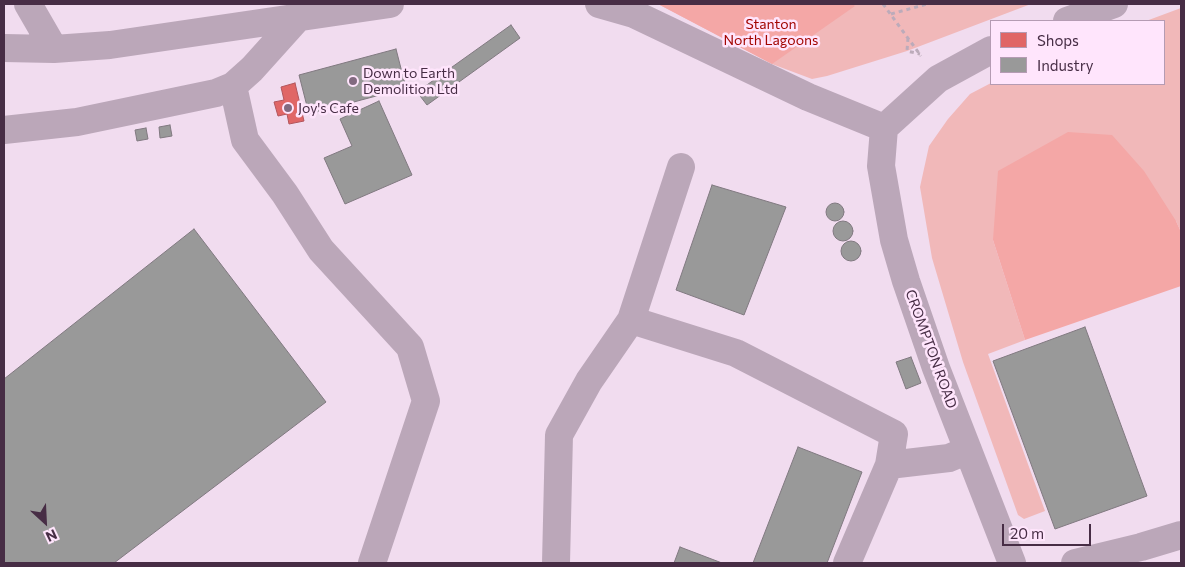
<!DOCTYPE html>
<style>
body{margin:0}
#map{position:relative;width:1185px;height:567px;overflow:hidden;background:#f1dcef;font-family:Commissioner,sans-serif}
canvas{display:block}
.frame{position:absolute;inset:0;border:5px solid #472d45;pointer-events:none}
.legend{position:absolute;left:990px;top:20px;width:175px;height:65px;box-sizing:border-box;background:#ffe5fc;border:1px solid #b59bb3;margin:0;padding:6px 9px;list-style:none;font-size:15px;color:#472d45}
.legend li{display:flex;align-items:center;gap:10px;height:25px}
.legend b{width:25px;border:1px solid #b59bb3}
.north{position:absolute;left:20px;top:497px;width:50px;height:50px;-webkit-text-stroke:4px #ffe5fc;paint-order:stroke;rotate:155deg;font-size:14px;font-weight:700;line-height:20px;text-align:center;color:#472d45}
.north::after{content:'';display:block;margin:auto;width:18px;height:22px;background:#472d45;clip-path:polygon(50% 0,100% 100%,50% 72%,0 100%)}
.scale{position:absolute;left:1002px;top:524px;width:89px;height:22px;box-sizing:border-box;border:2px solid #472d45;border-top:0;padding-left:6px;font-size:15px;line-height:18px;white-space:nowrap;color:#472d45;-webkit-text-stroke:4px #ffe5fc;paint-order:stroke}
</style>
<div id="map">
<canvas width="1185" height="567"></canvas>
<div class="frame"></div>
<ul class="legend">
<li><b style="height:14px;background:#e06666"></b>Shops</li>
<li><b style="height:14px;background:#999"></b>Industry</li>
</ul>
<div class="north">N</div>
<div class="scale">20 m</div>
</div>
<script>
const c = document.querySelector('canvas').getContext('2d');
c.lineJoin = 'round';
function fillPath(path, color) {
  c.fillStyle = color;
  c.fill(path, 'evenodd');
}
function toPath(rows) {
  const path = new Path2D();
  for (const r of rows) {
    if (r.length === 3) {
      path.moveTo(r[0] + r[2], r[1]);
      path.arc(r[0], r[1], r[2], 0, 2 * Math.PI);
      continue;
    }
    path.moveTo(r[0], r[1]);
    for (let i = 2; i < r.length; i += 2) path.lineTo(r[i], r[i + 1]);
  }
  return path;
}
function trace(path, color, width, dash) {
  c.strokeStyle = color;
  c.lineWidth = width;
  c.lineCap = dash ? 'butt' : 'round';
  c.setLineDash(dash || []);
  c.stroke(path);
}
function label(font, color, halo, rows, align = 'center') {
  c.font = font + ' Commissioner,sans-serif';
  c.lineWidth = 5;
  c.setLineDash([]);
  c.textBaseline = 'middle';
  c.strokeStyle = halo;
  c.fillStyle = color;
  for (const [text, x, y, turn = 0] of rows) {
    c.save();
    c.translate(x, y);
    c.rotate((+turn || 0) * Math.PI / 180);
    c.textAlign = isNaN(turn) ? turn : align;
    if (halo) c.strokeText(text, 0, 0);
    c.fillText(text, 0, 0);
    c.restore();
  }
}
const green = toPath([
 [658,4,1031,4,907,51,827,76,812,79,772,64],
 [1181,8,1181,232,1176,221,993,240,1025,340,988,354,1045,511,1024,519,1018,515,963,362,932,258,920,187,929,146,948,119,970,94,991,83,1164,84,1164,21,1146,21]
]);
const forest = toPath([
 [658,4,852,4,855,6,772,64],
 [1068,132,1112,135,1144,171,1176,221,1181,232,1181,286,1025,340,993,240,998,171]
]);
const shops = toPath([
 [295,83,304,121,289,124,287,114,278,116,274,102,284,100,281,87,295,83]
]);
const industry = toPath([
 [511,25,520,38,427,105,417,92,511,25],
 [396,49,406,88,309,114,299,75,396,49],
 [379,101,412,175,345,204,324,158,352,146,340,119,379,101],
 [170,125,172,136,160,138,159,127,170,125],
 [146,128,148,139,137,141,135,130,146,128],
 [712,185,786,207,744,315,676,290,712,185],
 [835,212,9],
 [843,231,10],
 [194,229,326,402,114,563,4,563,4,379,194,229],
 [851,251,10],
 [1085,327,1147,496,1055,529,993,361,1085,327],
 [911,357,921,383,906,389,896,362,911,357],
 [798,447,862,472,827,563,753,563,798,447],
 [680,547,722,563,674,563,680,547]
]);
const path = toPath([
 [883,4,921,56],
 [891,14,927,4],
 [908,38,907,51,920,54]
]);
const minor = toPath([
 [28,4,54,49,110,45,390,4],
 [599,4,634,14,808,97,884,128],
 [1067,21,1114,4],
 [4,48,54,49],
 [991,50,938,79,884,128,881,166,894,240,906,281,936,368,1012,563],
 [233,86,245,140,285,194,321,250,410,347,426,401,372,563],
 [4,130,77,122,216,93,233,86,252,69,297,19],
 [631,320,681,167],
 [889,465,949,458,968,450],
 [556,563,559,435,589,381,631,320,736,353,894,434,889,465,847,563],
 [1075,563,1141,547,1181,535]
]);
const markers = [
 [353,81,5,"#826a80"],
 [288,108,5,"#826a80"]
];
const parkNames = [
 ["Stanton",771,24],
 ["North Lagoons",771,40]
];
const poiNames = [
 ["Down to Earth",363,73],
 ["Demolition Ltd",363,89],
 ["Joy's Cafe",298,108]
];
const streetNames = [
 ["CROMPTON ROAD",931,349,70]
];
fillPath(green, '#f1b8b9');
fillPath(forest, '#f4a7a6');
fillPath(shops, '#e06666');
trace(shops, '#b2555c', 1);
fillPath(industry, '#999');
trace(industry, '#807980', 1);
trace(path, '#bcabba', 3, [4, 4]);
trace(minor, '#bba7b9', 28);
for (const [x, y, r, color] of markers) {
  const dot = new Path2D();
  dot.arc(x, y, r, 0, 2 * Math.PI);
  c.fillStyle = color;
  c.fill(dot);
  trace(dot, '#ffe5fc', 2);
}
label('14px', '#a20500', '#ffe5fc', parkNames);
label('14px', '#472d45', '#ffe5fc', poiNames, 'left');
label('14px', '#472d45', '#ffe5fc', streetNames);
</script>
